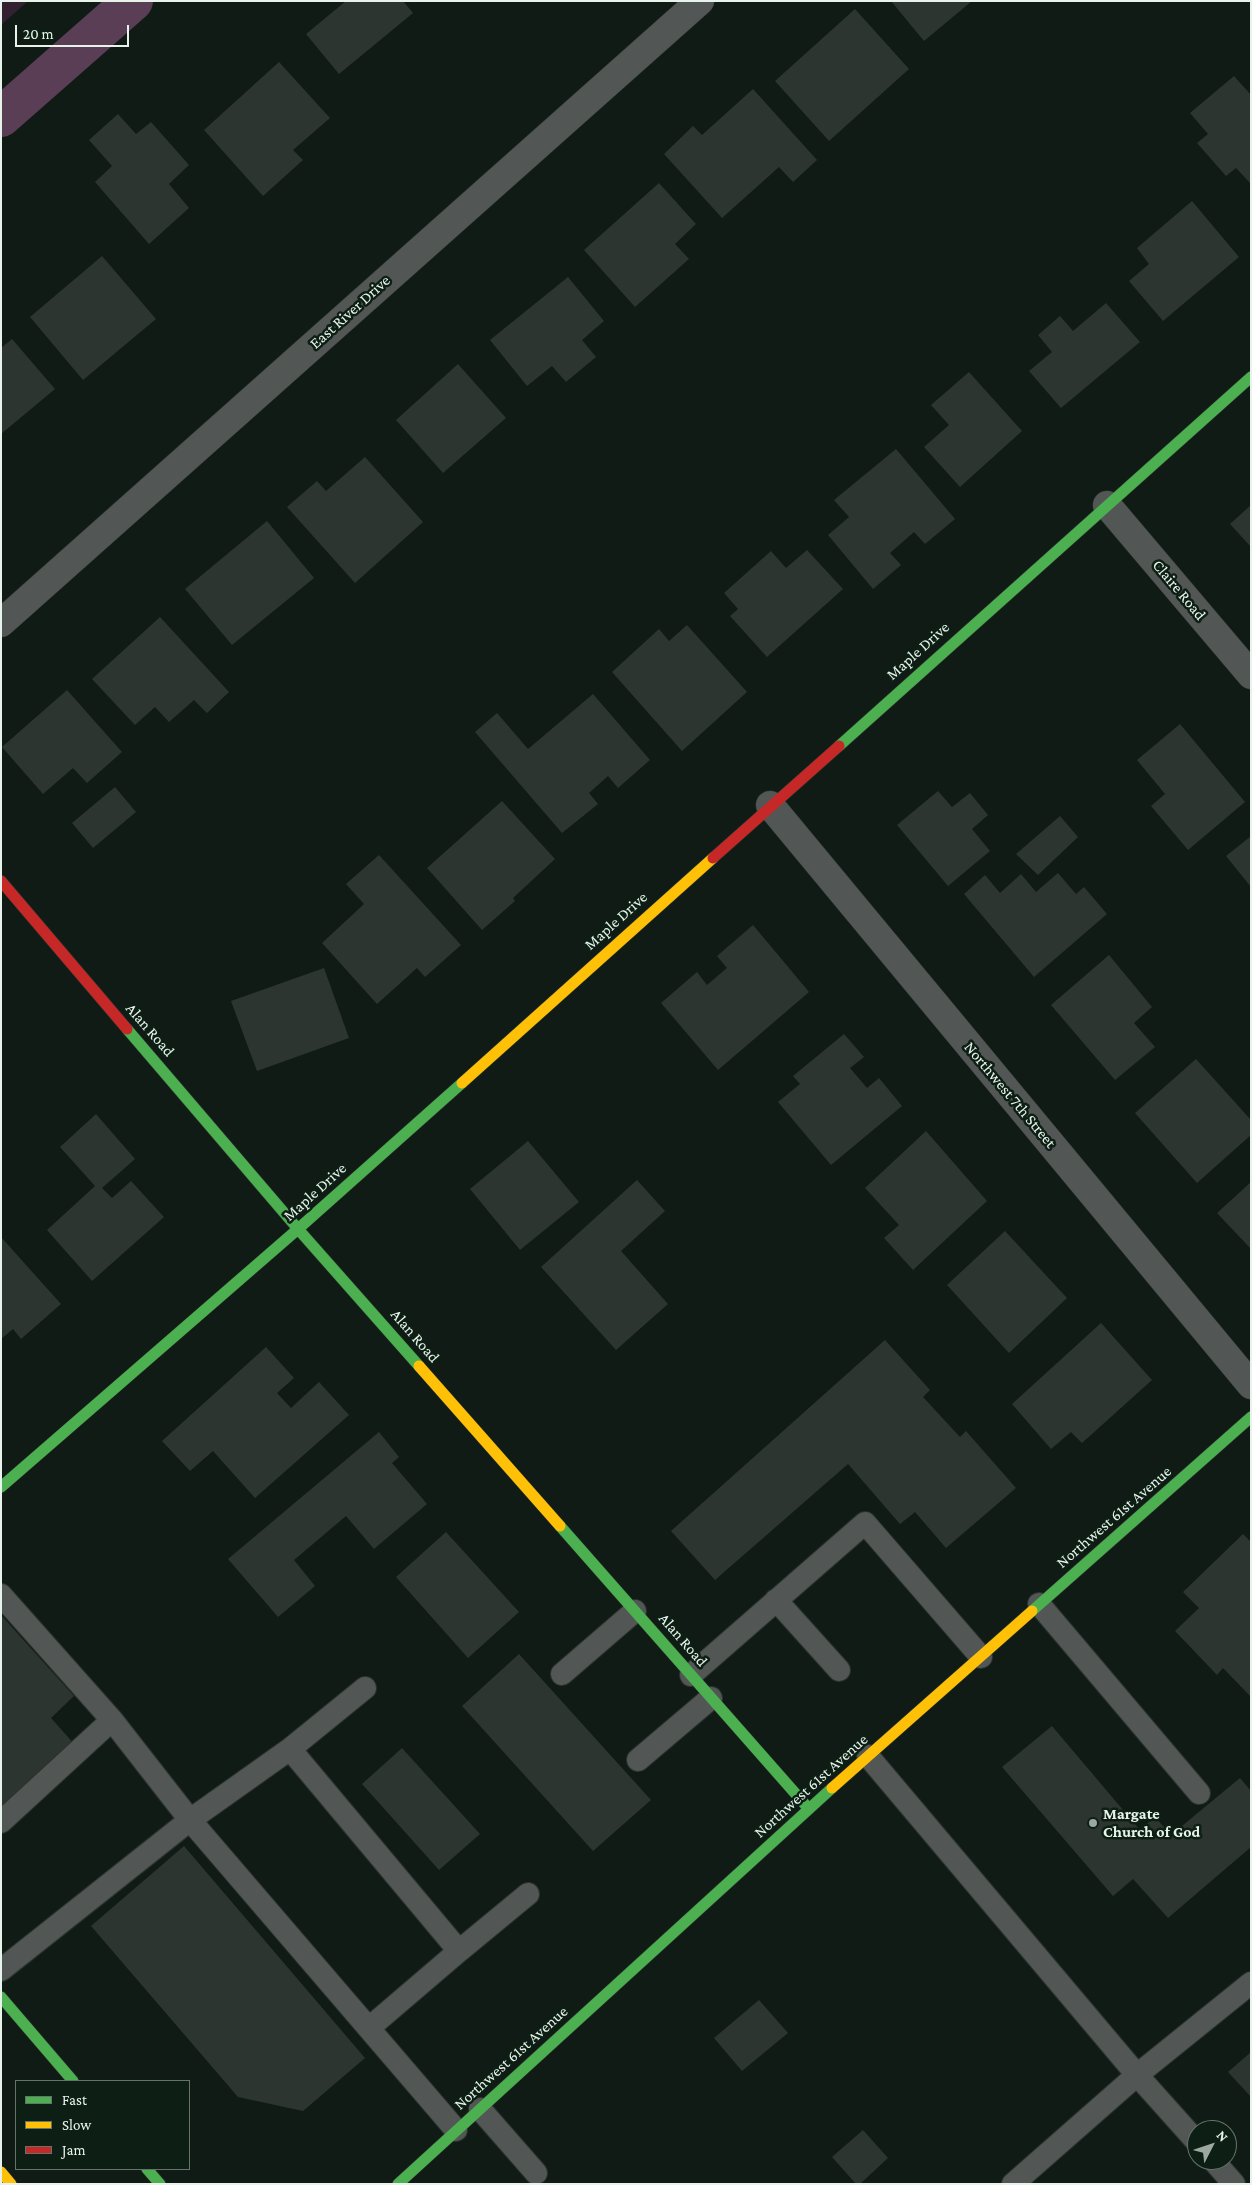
<!DOCTYPE html>
<style>
body{margin:0}
#map{position:relative;width:1252px;height:2185px;overflow:hidden;background:#111b15;font-family:"Crimson Pro",serif}
canvas{display:block}
.frame{position:absolute;inset:0;border:2px solid #e8f4eb;pointer-events:none}
.legend{position:absolute;left:15px;top:2080px;width:175px;height:90px;box-sizing:border-box;background:#0d1f14;border:1px solid #65746a;margin:0;padding:6px 9px;list-style:none;font-size:15px;color:#e8f4eb}
.legend li{display:flex;align-items:center;gap:10px;height:25px}
.legend b{width:25px;border:1px solid #65746a}
.north{position:absolute;left:1187px;top:2120px;width:50px;height:50px;box-sizing:border-box;background:#0d1f14;border:1px solid #65746a;border-radius:50%;rotate:49deg;font-size:14px;font-weight:700;line-height:20px;text-align:center;color:#e8f4eb}
.north::after{content:'';display:block;margin:auto;width:18px;height:22px;background:#9da8a0;clip-path:polygon(50% 0,100% 100%,50% 72%,0 100%)}
.scale{position:absolute;left:15px;top:25px;width:114px;height:22px;box-sizing:border-box;border:2px solid #e8f4eb;border-top:0;padding-left:6px;font-size:15px;line-height:18px;white-space:nowrap;color:#e8f4eb;-webkit-text-stroke:4px #0d1f14;paint-order:stroke}
</style>
<div id="map">
<canvas width="1252" height="2185"></canvas>
<div class="frame"></div>
<ul class="legend">
<li><b style="height:6px;background:#4caf50"></b>Fast</li>
<li><b style="height:6px;background:#ffc107"></b>Slow</li>
<li><b style="height:6px;background:#c62828"></b>Jam</li>
</ul>
<div class="north">N</div>
<div class="scale">20 m</div>
</div>
<script>
const c = document.querySelector('canvas').getContext('2d');
c.lineJoin = 'round';
function fillPath(path, color) {
  c.fillStyle = color;
  c.fill(path, 'evenodd');
}
function toPath(rows) {
  const path = new Path2D();
  for (const r of rows) {
    path.moveTo(r[0], r[1]);
    for (let i = 2; i < r.length; i += 2) path.lineTo(r[i], r[i + 1]);
  }
  return path;
}
function trace(path, color, width, dash) {
  c.strokeStyle = color;
  c.lineWidth = width;
  c.lineCap = dash ? 'butt' : 'round';
  c.setLineDash(dash || []);
  c.stroke(path);
}
function label(font, color, halo, rows, align = 'center') {
  c.font = font + ' "Crimson Pro",serif';
  c.lineWidth = 5;
  c.setLineDash([]);
  c.textBaseline = 'middle';
  c.strokeStyle = halo;
  c.fillStyle = color;
  for (const [text, x, y, turn = 0] of rows) {
    c.save();
    c.translate(x, y);
    c.rotate((+turn || 0) * Math.PI / 180);
    c.textAlign = isNaN(turn) ? turn : align;
    if (halo) c.strokeText(text, 0, 0);
    c.fillText(text, 0, 0);
    c.restore();
  }
}
const green = toPath([
 [1,1,28,1,1,25]
]);
const canal = toPath([
 [1,117,133,1]
]);
const building = toPath([
 [346,1,403,1,413,13,339,74,306,34],
 [891,1,972,1,924,41],
 [855,9,909,69,829,141,775,81],
 [279,62,330,118,293,150,303,160,263,196,204,130],
 [1234,76,1251,95,1251,184,1236,168,1226,176,1197,143,1208,134,1190,113],
 [753,89,817,160,793,182,779,167,722,218,664,154,693,126,702,135],
 [118,114,136,134,151,122,189,165,169,184,189,208,149,244,95,182,112,166,89,140],
 [659,183,696,224,675,244,689,259,635,307,584,250],
 [1192,201,1239,257,1163,321,1129,281,1149,264,1137,248],
 [102,256,156,319,83,380,30,317],
 [568,277,604,321,582,340,596,357,566,382,552,366,527,386,490,340],
 [1106,303,1140,342,1061,408,1029,371,1052,352,1038,335,1060,316,1073,331],
 [12,339,55,389,1,434,1,348],
 [458,364,506,418,443,473,396,420],
 [969,372,1022,431,960,487,924,447,949,425,931,405],
 [896,449,955,519,925,544,914,532,890,553,901,565,873,589,828,535,849,517,834,500],
 [365,457,423,522,355,583,287,507,317,481,326,491],
 [1251,505,1251,547,1230,524],
 [267,521,314,578,232,645,185,589],
 [807,550,843,589,767,657,730,616,738,609,724,593,771,551,786,568],
 [160,617,229,692,207,713,194,700,169,722,155,707,135,725,92,679],
 [687,625,747,692,682,751,612,672,659,629,669,641],
 [67,690,122,752,87,783,73,768,43,794,2,747],
 [593,694,650,760,618,788,608,776,589,793,598,804,562,833,475,732,497,713,528,749],
 [1180,724,1245,802,1188,850,1151,806,1165,794,1137,760],
 [115,787,136,812,93,848,72,823],
 [938,791,952,807,970,793,988,815,972,829,990,851,948,886,897,825],
 [502,801,555,859,513,898,515,901,482,930,427,868],
 [1060,816,1078,837,1038,875,1016,854],
 [1251,836,1251,887,1226,856],
 [379,855,461,945,425,977,417,968,377,1004,322,943,364,904,346,884],
 [1058,873,1076,894,1084,887,1107,914,1034,977,964,894,985,875,1000,893,1021,874,1036,892],
 [753,925,809,992,718,1070,661,1003,697,972,707,985,727,968,717,956],
 [1109,955,1152,1007,1134,1023,1155,1047,1115,1080,1051,1005],
 [324,968,349,1038,257,1071,231,1001],
 [844,1034,864,1057,850,1068,867,1088,879,1078,902,1106,831,1165,778,1102,800,1084,793,1076],
 [1196,1059,1251,1120,1251,1135,1197,1183,1135,1113],
 [96,1114,135,1159,102,1188,112,1198,131,1181,164,1217,92,1281,47,1230,95,1186,60,1147],
 [926,1131,987,1201,913,1270,884,1238,899,1225,865,1188],
 [528,1141,579,1202,520,1250,470,1189],
 [637,1180,665,1211,621,1251,668,1304,616,1350,541,1267],
 [1251,1182,1251,1249,1217,1213],
 [1005,1231,1067,1298,1009,1353,947,1285],
 [1,1237,61,1304,21,1339,13,1329,1,1339],
 [1101,1323,1152,1380,1082,1443,1071,1432,1051,1449,1012,1404],
 [885,1340,930,1390,923,1397,960,1437,966,1431,1016,1488,946,1548,915,1512,900,1524,848,1464,715,1580,671,1531],
 [266,1347,294,1378,277,1393,291,1408,319,1382,349,1415,255,1498,213,1451,190,1471,162,1441],
 [379,1432,399,1457,392,1463,427,1504,374,1549,346,1516,294,1560,315,1586,278,1617,228,1559],
 [446,1532,519,1612,468,1658,396,1577],
 [1243,1534,1251,1542,1251,1697,1223,1668,1217,1675,1175,1631,1199,1608,1183,1592],
 [1,1615,74,1696,51,1718,76,1746,1,1814],
 [519,1654,651,1800,593,1851,462,1706],
 [1052,1726,1140,1830,1155,1817,1171,1835,1240,1778,1251,1791,1251,1847,1168,1918,1133,1879,1113,1896,1002,1767],
 [402,1748,480,1834,439,1870,362,1784],
 [184,1846,365,2058,303,2111,238,2097,91,1926],
 [759,2000,788,2033,742,2071,714,2038],
 [1251,2052,1251,2097,1228,2072],
 [863,2130,888,2158,860,2184,856,2184,832,2157]
]);
const lane = toPath([
 [1,1595,112,1720,1,1822],
 [776,1600,839,1670],
 [1039,1604,1199,1793],
 [562,1674,635,1611],
 [691,1675,865,1523,981,1657],
 [112,1720,190,1820,456,2130],
 [290,1749,365,1688],
 [868,1756,1137,2075,1013,2184],
 [638,1760,711,1698],
 [1,1970,190,1820,290,1749,459,1951,528,1894],
 [369,2028,459,1951],
 [480,2109,536,2173],
 [1197,2142,1137,2075,1251,1983],
 [1213,2160,1234,2184]
]);
const street = toPath([
 [1107,505,1251,675],
 [1,623,700,1],
 [770,805,1251,1385]
]);
const fast = toPath([
 [839,746,1251,377],
 [127,1029,298,1229,419,1366],
 [1,1487,298,1229,462,1083],
 [560,1526,809,1809],
 [1032,1611,1251,1417],
 [1,1997,73,2081],
 [147,2169,160,2184],
 [398,2184,832,1788]
]);
const slow = toPath([
 [462,1083,713,858],
 [419,1366,560,1526],
 [832,1788,1032,1611],
 [1,2172,11,2184]
]);
const jam = toPath([
 [713,858,839,746],
 [1,881,127,1029]
]);
const markers = [
 [1093,1823,5,"#9da8a0"]
];
const streetNames = [
 ["East River Drive",350,312,-42],
 ["Claire Road",1179,590,50],
 ["Maple Drive",918,651,-42],
 ["Maple Drive",616,921,-42],
 ["Alan Road",150,1030,49],
 ["Northwest 7th Street",1010,1095,50],
 ["Maple Drive",315,1192,-42],
 ["Alan Road",415,1336,49],
 ["Northwest 61st Avenue",1114,1517,-41],
 ["Alan Road",683,1640,49],
 ["Northwest 61st Avenue",811,1786,-42],
 ["Northwest 61st Avenue",511,2058,-42]
];
const poiNames = [
 ["Margate",1103,1814],
 ["Church of God",1103,1832]
];
fillPath(green, '#332132');
trace(canal, '#593e56', 40);
fillPath(building, '#2d3530');
trace(lane, '#2c342f', 24);
trace(street, '#2c342f', 29);
trace(fast, '#2c342f', 12);
trace(slow, '#2c342f', 12);
trace(jam, '#2c342f', 12);
trace(lane, '#525654', 22);
trace(street, '#525654', 28);
trace(fast, '#4caf50', 11);
trace(slow, '#ffc107', 11);
trace(jam, '#c62828', 11);
for (const [x, y, r, color] of markers) {
  const dot = new Path2D();
  dot.arc(x, y, r, 0, 2 * Math.PI);
  c.fillStyle = color;
  c.fill(dot);
  trace(dot, '#0d1f14', 2);
}
label('16px', '#e8f4eb', '#0d1f14', streetNames);
label('bold 16px', '#e8f4eb', '#0d1f14', poiNames, 'left');
</script>
